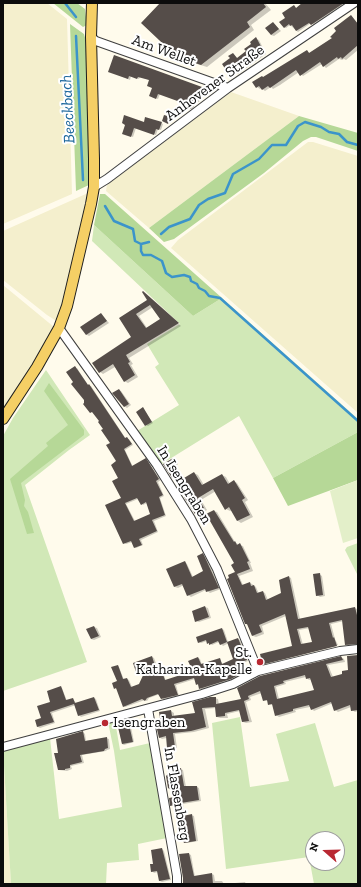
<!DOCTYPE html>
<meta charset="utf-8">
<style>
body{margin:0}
#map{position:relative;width:361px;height:887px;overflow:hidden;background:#fffbec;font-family:"Zilla Slab",serif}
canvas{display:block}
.frame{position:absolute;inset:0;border:4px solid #0c0c0c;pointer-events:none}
.north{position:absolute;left:305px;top:831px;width:40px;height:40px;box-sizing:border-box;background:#fff;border:1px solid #9e9e9e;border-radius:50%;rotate:290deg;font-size:11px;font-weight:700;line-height:16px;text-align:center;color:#0c0c0c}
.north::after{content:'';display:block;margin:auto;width:14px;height:18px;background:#b92832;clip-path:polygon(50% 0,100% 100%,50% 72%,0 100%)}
</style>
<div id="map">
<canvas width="361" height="887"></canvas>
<div class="frame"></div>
<div class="north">N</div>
</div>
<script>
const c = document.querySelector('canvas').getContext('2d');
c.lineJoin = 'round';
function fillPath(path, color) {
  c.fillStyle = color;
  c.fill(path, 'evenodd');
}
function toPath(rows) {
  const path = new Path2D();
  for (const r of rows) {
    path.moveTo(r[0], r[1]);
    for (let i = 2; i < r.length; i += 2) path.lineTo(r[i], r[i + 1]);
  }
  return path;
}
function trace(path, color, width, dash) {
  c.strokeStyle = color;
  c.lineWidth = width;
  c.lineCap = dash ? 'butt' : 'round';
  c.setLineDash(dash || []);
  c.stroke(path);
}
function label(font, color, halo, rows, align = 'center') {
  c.font = font + ' "Zilla Slab",serif';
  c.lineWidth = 4;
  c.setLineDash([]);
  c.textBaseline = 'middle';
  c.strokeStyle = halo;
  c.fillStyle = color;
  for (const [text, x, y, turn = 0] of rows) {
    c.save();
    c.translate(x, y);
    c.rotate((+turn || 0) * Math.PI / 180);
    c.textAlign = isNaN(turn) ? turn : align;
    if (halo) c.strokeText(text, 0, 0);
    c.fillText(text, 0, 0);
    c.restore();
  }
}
const farmland = toPath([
 [3,3,47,3,67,19,72,194,3,224],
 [231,92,299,116,149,228,106,191,107,185],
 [308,142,313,142,358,156,358,413,171,248,178,240],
 [88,193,89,194,77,253,58,322,47,315,3,280,3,231],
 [3,285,54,327,54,330,3,412],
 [3,749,11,884,3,884]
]);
const green = toPath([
 [94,225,193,316,222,298,358,419,358,432,273,478,239,416,160,465,137,431,179,405,155,367,159,364,147,344,180,324,92,241],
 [46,370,90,435,69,450,25,485,87,662,3,691,3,436,13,418],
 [358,543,358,576,345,550,347,547],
 [240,717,250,787,289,781,276,734,315,723,334,787,358,780,358,884,314,884,309,857,226,869,212,723],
 [313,839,337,839,337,863,313,863],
 [115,721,120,750,150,743,167,838,138,844,139,860,107,863,106,884,11,884,3,749,50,738,59,819,122,807,114,751,108,722]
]);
const forest = toPath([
 [53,3,77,3,85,9,87,25,83,27],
 [70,24,84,34,87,45,91,162,89,185,76,191],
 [299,116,358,133,358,151,316,137,311,137,303,141,264,173,174,239,164,242,149,228],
 [100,194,105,194,222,298,193,316,94,225],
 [49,383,84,430,84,435,21,483,25,500,24,506,28,512,34,533,27,534,10,479,48,446,46,443,68,425,44,391],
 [358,432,358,480,288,506,273,478]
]);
const pitch = toPath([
 [358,480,358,538,343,543,330,491]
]);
const shadow = toPath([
 [161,3,265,3,271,10,251,25,254,30,207,67,184,60,178,57],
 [303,3,348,3,314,25,311,23,298,32,290,25,286,28,284,27,287,18,294,6,297,9],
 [351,16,358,24,358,50,346,60,344,59,342,60,339,59,326,68,322,64,303,76,299,72,280,85,273,89,271,87,265,91,261,88,260,89,257,87,264,78,307,51,311,54,333,38],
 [273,23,281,31,274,36,271,35],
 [256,39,259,40,266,54,238,74,232,68,229,70,227,69,233,54,238,59,247,51],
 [115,57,202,88,204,89,199,102,196,101,193,109,190,108,189,110,184,108,184,103,160,94,158,99,152,97,153,88,150,80,140,77,139,79,131,76,130,80,111,72],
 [161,123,163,124,161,130,158,129,156,135,136,128,133,137,125,134,126,125],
 [143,292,181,326,129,358,133,364,131,365,138,377,128,383,124,381,115,367,103,374,100,372,133,338,120,319,148,300],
 [153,307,162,319,147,328,139,316],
 [101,314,109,323,89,336,87,335,82,327],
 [77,368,88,385,91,386,126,439,129,439,133,445,125,450,133,467,147,461,161,480,158,482,164,496,160,498,166,516,154,521,158,532,141,540,143,545,136,548,134,547,132,542,126,544,124,543,122,498,118,462,111,443,100,422,94,412,91,412,75,382],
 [138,499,143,505,147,503,151,515,135,521,126,504],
 [119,390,121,391,131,405,127,408,124,406],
 [143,409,153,423,148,426,146,425],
 [173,459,178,464,176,466,181,474,174,478,172,477],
 [194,473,198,475,204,485,222,475,226,477,230,484,234,481,237,483,248,500,245,502,253,517,241,523,238,521,232,510,230,511,226,509,216,491,201,500,207,510,199,515,195,513,189,495],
 [214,511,217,512,235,542,239,545,243,546,251,563,250,563,253,571,239,576,243,585,250,583,252,584,256,587,259,594,263,592,265,593,268,600,282,594,289,577,291,578,300,619,355,608,357,609,358,612,358,645,349,646,346,644,344,621,331,624,335,639,338,645,263,663,294,647,286,616,262,626,264,634,256,637,253,636,248,625,246,624,235,564],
 [310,628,313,642,303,645,299,630],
 [203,555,205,556,221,589,210,593,206,590,191,597,188,595,184,585,178,588,175,587,185,562,187,564,193,577,205,572],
 [319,574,322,576,325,596,320,597,317,595],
 [205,607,208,608,211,618,199,622,196,621],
 [94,627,97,628,101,637,94,640,91,639],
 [222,629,224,630,228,642,238,639,240,640,248,661,240,664,244,674,233,680,202,690,197,684,195,679,176,685,179,696,164,700,160,694,149,698,147,701,145,700,125,707,124,706,117,689,115,688,118,682,118,666,119,667,124,680,127,679,129,680,132,687,140,685,147,670,139,673,137,672,152,657,154,658,157,666,161,667,166,681,194,672,198,658,200,659,202,665,219,660,223,664,234,660,229,643,223,646,219,642,212,645,207,641,201,643,199,642],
 [358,656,358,711,355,712,352,710,351,707,338,712,335,710,333,703,314,711,310,707,295,710,296,712,279,717,276,715,273,705,269,704,268,701,264,700,262,693,250,697,251,700,246,702,252,722,246,723,243,722,240,711,227,714,228,718,220,718,217,717,216,708,205,709,209,728,194,732,175,734,177,748,171,749,168,747,167,738,162,739,159,737,162,725,171,711,174,713,174,717,196,714,194,703,215,698,218,699,219,705,242,700,239,688,341,657,344,659,345,662,328,665,333,677,344,675,351,670],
 [306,677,309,680,312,679,315,691,279,699,276,687,286,684,285,682],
 [60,687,62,688,67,701,73,699,76,703,94,698,96,699,100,711,81,717,79,715,76,705,52,713,55,723,40,728,38,727,36,721,42,718],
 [128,721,130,722,134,742,124,745,122,744,118,724],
 [83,732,85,734,86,741,106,738,109,739,110,749,107,750,106,751,82,755,84,763,71,766,72,769,67,771,59,770,59,753],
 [180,769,183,770,186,787,197,787,199,788,201,801,183,804,185,816,191,815,194,816,198,841,187,843,182,838,176,806,171,805,182,797,177,774],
 [162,849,164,851,171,880,162,882,160,881,158,872,154,873,152,871],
 [189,854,191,855,195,877,212,874,214,875,215,881,222,881,224,884,184,884],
 [245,882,246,884,235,884,235,883]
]);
const stream = toPath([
 [65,3,76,17],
 [76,36,83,180],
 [105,206,114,221,133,229,135,241,141,244,149,242],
 [161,234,169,227,190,219,199,205,208,199,225,193,233,174,259,159,272,145,286,145,298,126,305,122,321,127,329,132,339,134,347,142,358,145],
 [141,244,141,251,143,255,151,255,162,261,166,273,172,277,184,275,190,277,191,281,197,284,199,288,205,291,209,296,220,298,358,421]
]);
const building = toPath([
 [160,3,263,3,266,7,247,22,250,27,201,65,177,57,141,23],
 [302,3,344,3,311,25,309,23,296,31,292,25,290,26,289,24,284,28,279,22,285,18,282,13,294,5,296,8],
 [351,15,358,24,358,45,342,59,341,57,338,59,337,57,323,67,320,62,300,76,296,70,270,88,268,86,262,90,259,86,256,88,252,82,262,76,263,77,307,50,309,53,332,38,330,37,336,31,334,28],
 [273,22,279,29,271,35,265,28],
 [256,37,264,52,252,60,234,73,230,67,226,70,222,64,230,58,228,56,233,53,237,58,246,51,244,49,251,44,250,42],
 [114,55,202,87,197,102,194,101,191,109,188,108,187,110,181,108,183,103,158,94,156,99,149,96,152,88,147,86,149,80,138,77,137,79,129,76,128,79,108,72],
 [124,115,144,122,145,117,162,122,159,130,156,129,154,135,134,128,131,137,122,134,125,125,122,123],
 [164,115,171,117,168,124,162,121],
 [143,291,179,323,126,355,130,362,128,363,135,375,124,382,113,364,99,373,92,363,131,337,119,318,147,300,142,292],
 [150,305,160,319,146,328,136,314],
 [101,313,107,321,86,335,80,327],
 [75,366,88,385,89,384,125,438,127,437,132,444,124,449,132,466,146,458,159,479,156,481,163,495,159,497,165,515,152,520,157,531,139,539,142,545,134,548,131,541,123,544,105,505,121,498,112,481,118,478,111,465,116,461,106,445,110,443,101,430,103,429,98,422,99,421,92,412,90,413,83,404,84,403,84,400,71,384,73,382,66,372],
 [137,498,141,505,146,502,150,514,134,521,125,503],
 [119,389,129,404,124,407,112,393],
 [143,407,152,422,145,426,136,412],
 [173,458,176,463,174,465,179,473,172,478,163,464],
 [194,472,202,485,222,474,228,484,234,480,245,498,242,500,250,515,237,521,229,507,225,510,213,489,198,498,204,508,195,514,184,497,187,495,179,481],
 [214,510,234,542,235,541,237,545,240,543,249,561,247,562,250,569,237,574,242,585,250,582,251,586,254,585,257,593,263,591,266,600,281,593,279,580,289,576,298,619,355,607,358,619,358,644,345,645,342,620,329,623,333,638,334,637,337,646,261,665,259,659,261,658,260,654,292,646,285,614,259,625,262,632,252,636,247,624,245,624,227,579,229,578,228,575,235,572,231,565,234,563,206,514],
 [308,627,312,642,301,644,297,629],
 [203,553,219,588,206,592,205,589,187,596,182,584,174,587,166,569,185,561,192,577,203,571,197,556],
 [320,573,323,595,316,596,313,574],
 [205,606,209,617,195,622,192,611],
 [94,626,99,636,91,639,86,629],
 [222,628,227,642,220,645,218,641,209,645,209,643,207,644,206,640,198,643,196,637],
 [238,638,247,660,238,663,242,673,231,679,199,689,198,684,196,685,194,678,174,684,178,695,161,699,158,694,147,698,145,701,142,699,123,707,116,688,114,689,112,683,117,681,111,667,118,665,123,679,127,678,131,687,139,684,146,669,136,672,133,663,152,656,155,666,159,664,165,680,193,671,188,661,198,657,201,664,220,658,222,664,233,659,227,642],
 [358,655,358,710,351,711,350,705,334,711,331,702,311,710,309,705,293,709,293,711,275,716,272,704,268,705,267,700,263,701,260,691,248,696,249,699,244,701,249,721,242,722,239,710,225,713,225,716,216,717,215,707,202,708,206,727,191,731,173,733,175,747,167,748,166,736,159,738,156,725,161,725,159,712,171,710,172,716,195,713,192,702,210,697,216,697,216,704,241,699,237,688,260,676,341,656,343,660,326,664,331,677,342,674,342,671,348,670,347,656],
 [305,675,306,679,310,678,314,690,277,699,274,686,284,683,283,681],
 [61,686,66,700,73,698,75,703,94,697,99,710,78,716,74,704,50,712,54,722,37,727,35,720,41,718,37,706,50,702,47,691],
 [128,720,133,742,122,744,117,723],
 [83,731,85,741,107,737,108,748,105,749,104,751,80,755,82,762,70,765,70,768,65,769,65,770,58,770,54,753,58,753,56,739],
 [181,768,184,786,197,786,199,800,181,803,183,816,192,814,196,841,184,843,182,838,181,839,175,805,170,806,169,798,180,796,168,788,166,776,168,774,175,773,175,769],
 [162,848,170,879,159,881,157,871,151,872,150,864,153,864,151,850],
 [189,853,194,876,212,873,213,884,183,884,183,878,179,854]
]);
const minor = toPath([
 [91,37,96,41,228,88],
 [94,187,107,179,228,88,354,3],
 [59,328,157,465,191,519,217,569,258,671],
 [148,709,177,876,177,884],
 [3,747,202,694,233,684,258,671,340,651,358,649]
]);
const major = toPath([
 [3,419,37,367,59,328,67,306,91,204,94,187,94,159,91,37,92,3]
]);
const markers = [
 [260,662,4,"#b92832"],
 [105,723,4,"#b92832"]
];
const streetNames = [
 ["Am Wellet",164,51,20],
 ["Anhovener Straße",215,83,-36],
 ["In Isengraben",184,485,58],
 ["In Flassenberg",177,794,80]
];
const poiNames = [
 ["St.",252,653],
 ["Katharina-Kapelle",252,670],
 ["Isengraben",113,723,"left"]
];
const waterNames = [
 ["Beeckbach",68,109,-93]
];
fillPath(farmland, '#f4efcd');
fillPath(green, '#d1e8b7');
fillPath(forest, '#b6d897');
fillPath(pitch, '#e3efc9');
fillPath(shadow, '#0003');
trace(stream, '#3b94ca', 2.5);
fillPath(building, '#554d49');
trace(minor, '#3f3f3f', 10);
trace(major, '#1d1d1d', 12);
trace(minor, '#fff', 8);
trace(major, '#f5cf65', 10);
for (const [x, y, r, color] of markers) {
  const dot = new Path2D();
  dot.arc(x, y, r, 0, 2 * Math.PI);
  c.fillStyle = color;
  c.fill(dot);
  trace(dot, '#fff', 1.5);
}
label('15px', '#0c0c0c', '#fff', streetNames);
label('15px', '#0c0c0c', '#fff', poiNames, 'right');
label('italic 16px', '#19659b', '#fff', waterNames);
</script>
